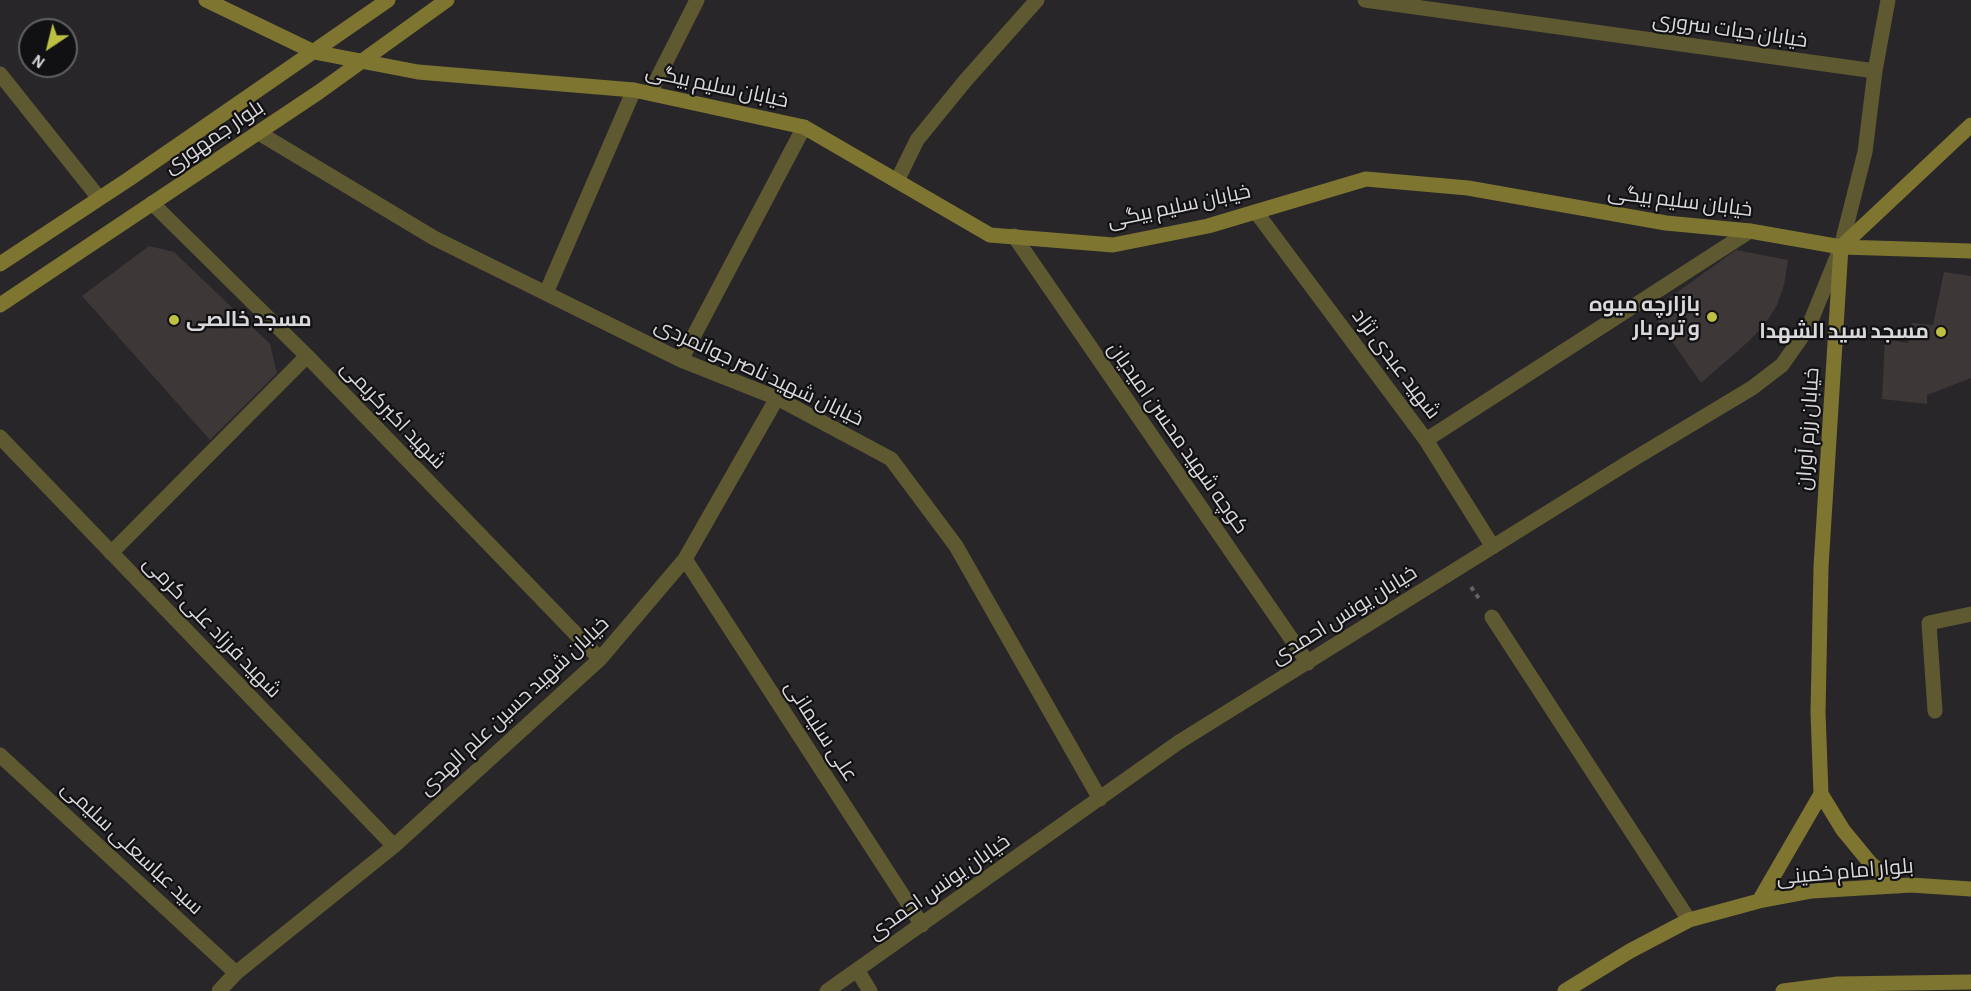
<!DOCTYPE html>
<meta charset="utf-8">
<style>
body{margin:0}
#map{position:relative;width:1971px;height:991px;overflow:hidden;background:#29262a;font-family:"Alegreya Sans",sans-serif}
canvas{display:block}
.north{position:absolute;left:18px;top:18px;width:60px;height:60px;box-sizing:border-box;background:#111012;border:2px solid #616062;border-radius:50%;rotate:215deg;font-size:16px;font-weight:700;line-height:24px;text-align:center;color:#d9d7d9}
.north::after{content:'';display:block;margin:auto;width:21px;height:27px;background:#bdbf43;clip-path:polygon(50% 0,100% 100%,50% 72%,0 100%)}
</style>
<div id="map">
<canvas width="1971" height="991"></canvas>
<div class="north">N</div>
</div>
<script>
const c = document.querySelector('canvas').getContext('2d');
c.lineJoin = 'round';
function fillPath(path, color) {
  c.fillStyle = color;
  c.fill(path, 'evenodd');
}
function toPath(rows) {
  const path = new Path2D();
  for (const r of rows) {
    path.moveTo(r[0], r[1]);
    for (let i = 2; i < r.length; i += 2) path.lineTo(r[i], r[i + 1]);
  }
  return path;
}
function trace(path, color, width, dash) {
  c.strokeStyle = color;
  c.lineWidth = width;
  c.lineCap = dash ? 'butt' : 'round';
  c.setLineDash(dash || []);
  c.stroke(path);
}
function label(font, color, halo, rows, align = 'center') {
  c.font = font + ' "Alegreya Sans",Cairo,sans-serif';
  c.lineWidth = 4.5;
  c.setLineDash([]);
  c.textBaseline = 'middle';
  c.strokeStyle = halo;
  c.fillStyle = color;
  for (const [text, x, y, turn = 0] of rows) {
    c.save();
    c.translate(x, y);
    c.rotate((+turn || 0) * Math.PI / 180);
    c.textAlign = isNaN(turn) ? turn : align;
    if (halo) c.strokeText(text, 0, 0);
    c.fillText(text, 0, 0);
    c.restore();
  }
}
const building = toPath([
 [149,246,174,252,270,344,277,373,210,440,82,296],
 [1736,250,1788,260,1784,285,1777,305,1765,324,1749,341,1701,383,1651,311],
 [1944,272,1971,276,1971,378,1927,395,1927,404,1882,399,1885,339,1908,343,1912,323,1933,325]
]);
const path = toPath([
 [1471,587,1480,600]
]);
const lane = toPath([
 [650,93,697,0],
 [546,293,634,90]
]);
const street = toPath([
 [1365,0,1875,71],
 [0,74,99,198],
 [259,133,434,238,681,360,777,398,891,459,956,546,1100,799],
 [897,181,917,140,965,81,1037,0],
 [152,203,307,356,600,659],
 [1256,212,1426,440,1493,547],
 [1014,236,1308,663],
 [681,360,804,127],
 [0,437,394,846],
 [1426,440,1750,231],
 [111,553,307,356],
 [685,559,922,925],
 [1492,617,1689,920],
 [1935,711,1929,623,1971,614],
 [0,755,236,973],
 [857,970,870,991],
 [219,991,236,973,394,846,600,659,685,559,777,398],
 [827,991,1179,742,1632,460,1752,388,1782,365,1808,328,1841,247,1865,152,1875,71,1888,0]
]);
const secondary = toPath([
 [206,0,314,52,418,72,634,90,804,127,990,235,1113,245,1208,226,1366,179,1468,188,1666,223,1750,231,1841,247,1971,251],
 [1841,247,1821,567,1818,712,1821,794,1843,830,1871,864,1899,886],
 [1841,247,1971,125],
 [0,264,129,179,388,0],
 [0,305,319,92,447,0],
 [1759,901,1821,794],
 [1565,991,1630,951,1689,920,1759,901,1812,891,1911,885,1971,889],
 [1783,991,1838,984,1971,982]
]);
const markers = [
 [1712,317,6,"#bdbf43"],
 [174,320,6,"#bdbf43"],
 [1941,332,6,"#bdbf43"]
];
const streetNames = [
 ["خیابان حیات سروری",1730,30,8],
 ["خیابان سلیم بیگی",717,86,12],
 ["بلوار جمهوری",214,137,-34],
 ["خیابان سلیم بیگی",1680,201,7],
 ["خیابان سلیم بیگی",1179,206,-12],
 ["شهید عبدی نژاد",1396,364,53],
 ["خیابان شهید ناصر جوانمردی",759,372,25],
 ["شهید اکبرکریمی",393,415,46],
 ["خیابان رزم آوران",1808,429,-86],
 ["کوچه شهید محسن امیدیان",1178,438,55],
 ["خیابان یونس احمدی",1344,615,-32],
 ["شهید فرزاد علی کرمی",212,627,46],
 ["خیابان شهید حسین علم الهدی",514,706,-43],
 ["علی سلیمانی",821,731,57],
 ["سید عباسعلی سلیمی",132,848,43],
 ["بلوار امام خمینی",1845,872,-5],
 ["خیابان یونس احمدی",939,887,-35]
];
const poiNames = [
 ["بازارچه میوه",1700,305],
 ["و تره بار",1700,329],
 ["مسجد خالصی",186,320,"left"],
 ["مسجد سید الشهدا",1929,332]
];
fillPath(building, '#3d3837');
trace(path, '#656266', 4, [4.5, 4.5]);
trace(lane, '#5f5931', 15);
trace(street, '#5f5931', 15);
trace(secondary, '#7e7530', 15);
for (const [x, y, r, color] of markers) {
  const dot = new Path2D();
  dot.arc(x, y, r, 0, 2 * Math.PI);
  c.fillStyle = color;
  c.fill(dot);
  trace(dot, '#111012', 2);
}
label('21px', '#d9d7d9', '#111012', streetNames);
label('bold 21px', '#d9d7d9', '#111012', poiNames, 'right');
</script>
